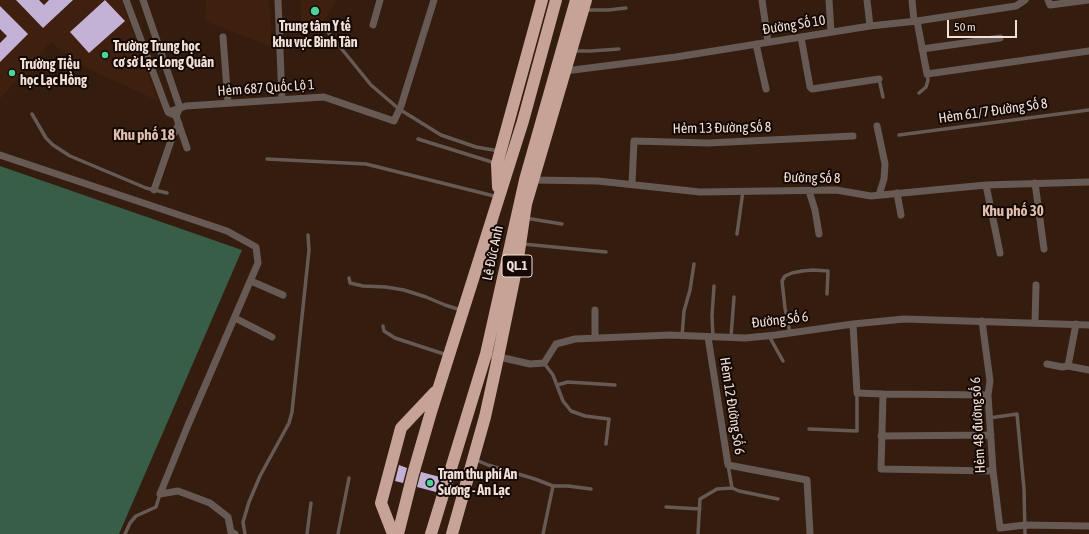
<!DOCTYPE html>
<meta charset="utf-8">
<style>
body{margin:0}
#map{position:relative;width:1089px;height:534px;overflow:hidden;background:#341c0e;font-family:"Asap Condensed",sans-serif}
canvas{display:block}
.scale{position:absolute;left:947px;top:20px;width:70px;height:18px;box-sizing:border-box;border:2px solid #f2e0d8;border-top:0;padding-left:5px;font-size:12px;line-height:14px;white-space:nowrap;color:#f2e0d8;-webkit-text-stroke:3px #140905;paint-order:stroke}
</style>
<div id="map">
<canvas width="1089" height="534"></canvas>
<div class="scale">50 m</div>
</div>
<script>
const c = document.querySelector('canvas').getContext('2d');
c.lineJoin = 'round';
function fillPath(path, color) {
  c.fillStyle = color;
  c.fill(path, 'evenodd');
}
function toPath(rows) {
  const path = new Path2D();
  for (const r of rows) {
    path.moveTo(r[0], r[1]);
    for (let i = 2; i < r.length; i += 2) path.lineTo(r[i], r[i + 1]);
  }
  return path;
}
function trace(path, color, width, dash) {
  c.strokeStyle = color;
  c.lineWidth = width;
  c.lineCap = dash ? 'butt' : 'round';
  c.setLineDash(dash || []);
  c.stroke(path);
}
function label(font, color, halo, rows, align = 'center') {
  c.font = font + ' "Asap Condensed",sans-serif';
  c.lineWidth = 4;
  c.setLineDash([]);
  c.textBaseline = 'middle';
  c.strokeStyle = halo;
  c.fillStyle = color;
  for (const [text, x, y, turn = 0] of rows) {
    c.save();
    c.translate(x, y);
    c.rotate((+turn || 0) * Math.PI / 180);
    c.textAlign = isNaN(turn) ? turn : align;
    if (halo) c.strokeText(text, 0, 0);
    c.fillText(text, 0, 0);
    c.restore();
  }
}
const built = toPath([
 [0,0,121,0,158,101,78,64,51,42,0,99],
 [206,0,269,0,272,47,205,21],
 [301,0,336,0,324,22,301,28]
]);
const forest = toPath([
 [0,166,242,250,119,534,0,534]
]);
const building = toPath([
 [16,0,39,0,44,5,49,0,73,0,43,28],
 [105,0,125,21,89,53,70,32],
 [0,6,28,34,0,62,0,43,7,36,0,29],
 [399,465,407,468,403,483,395,481],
 [421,472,440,477,436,492,417,487]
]);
const lane = toPath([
 [586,10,608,10,626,8],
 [311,21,317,22,323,26,371,85,399,109,441,135,476,147,499,151],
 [572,51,590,51,619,49],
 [879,79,883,97],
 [919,93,926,87,928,80,927,74],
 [32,114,46,138,53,145,70,156,146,188,167,193],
 [899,135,1089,110],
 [418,139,495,163],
 [267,159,366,164,498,197],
 [525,218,562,224],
 [737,234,743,191],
 [523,244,606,252],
 [349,278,350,283,363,286,386,287,404,290,426,297,445,305,461,310],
 [383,326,384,331,395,338,447,355],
 [790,333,785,308,782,281,785,276,792,273,802,271,813,270,828,271,827,294],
 [682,336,684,311,690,290,694,264],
 [769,336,783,361],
 [713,337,712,316,714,286],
 [731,337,734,297],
 [544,363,553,375,563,401,571,411,585,416,609,419,606,444],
 [557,385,568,382,615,385],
 [989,418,1017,414,1024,489,1025,534],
 [809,429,857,431,857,393],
 [476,460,488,465,535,479,553,486,543,534],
 [553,486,568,486,591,489],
 [732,488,739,491,778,499],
 [666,507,700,509],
 [125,534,130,523,136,516,156,507,160,494],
 [245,534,243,522,249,502,260,476,289,423,292,412,309,250,308,235],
 [307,534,311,503],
 [338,534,349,478],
 [698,534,700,499,717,489,732,488,728,465]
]);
const street = toPath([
 [126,0,168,112,172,114],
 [143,0,180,108,176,116,187,148],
 [278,0,282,100],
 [762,0,768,42],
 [829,0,831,32],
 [867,0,870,26],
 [912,0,914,21],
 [1048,0,1050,5,1089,0],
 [917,21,927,74,1089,51],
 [373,25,380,0],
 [223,37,228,103],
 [801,37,810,87,812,89,879,79],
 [756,44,766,89],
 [922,49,1000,38],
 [565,71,676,57,870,26,917,21,1016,6,1025,0],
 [168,112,186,106,324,97,394,121,401,106,434,0],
 [877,126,885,164,884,179,879,195],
 [0,155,227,231,256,247,258,263,188,425,160,494],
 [531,180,598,181,700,192,836,190,871,196,986,185,1089,182],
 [1035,183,1044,249],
 [632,184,634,141,708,143,853,136],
 [986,185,1000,253],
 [154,190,173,135,179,124],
 [809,191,815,210,819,234],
 [897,193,901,215],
 [251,281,283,295],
 [235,318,272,337],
 [982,321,990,381,988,395,993,471,1000,528,1025,525,1089,526],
 [1035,323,1036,285],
 [853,324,857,393,883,394,988,395],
 [708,337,728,465,807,480,810,534],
 [595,338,595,310],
 [486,354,530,364,544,363,556,344,575,339,670,335,745,338,776,335,853,324,904,319,1089,325],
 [1047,364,1062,367,1068,366,1089,370],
 [1068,366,1076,324],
 [883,394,881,469,993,471],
 [881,436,991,435],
 [160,494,178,491,210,503,228,517,231,532,235,534]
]);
const highway = toPath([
 [498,187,497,164,542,0],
 [393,534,381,503,401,428,435,392],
 [398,534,413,474,431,412,523,121,556,0],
 [431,534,486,354,525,180,576,0],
 [452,534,485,417,496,367,517,265,526,204,586,0]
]);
const markers = [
 [315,11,5,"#4cd39b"],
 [105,55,4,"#4cd39b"],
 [12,73,4,"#4cd39b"],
 [430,483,4,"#4cd39b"]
];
const shields = [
 [517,266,30]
];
const shieldNames = [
 ["QL.1",517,266]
];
const streetNames = [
 ["Đường Số 10",794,25,-9],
 ["Hẻm 687 Quốc Lộ 1",266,88,-4],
 ["Hẻm 61/7 Đường Số 8",993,111,-8],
 ["Hẻm 13 Đường Số 8",722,128,-1],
 ["Đường Số 8",812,178,1],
 ["Lê Đức Anh",493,253,-78],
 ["Đường Số 6",780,320,-7],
 ["Hẻm 12 Đường Số 6",732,406,81],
 ["Hẻm 48 đường số 6",978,425,-93]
];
const poiNames = [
 ["Trung tâm Y tế",315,27,"center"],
 ["khu vực Bình Tân",315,43,"center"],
 ["Trường Trung học",113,47],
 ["cơ sở Lạc Long Quân",113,63],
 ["Trường Tiểu",20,65],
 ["học Lạc Hồng",20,81],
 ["Trạm thu phí An",438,475],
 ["Sương - An Lạc",438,491]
];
const neighbourhoodNames = [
 ["Khu phố 18",144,135],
 ["Khu phố 30",1013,211]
];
fillPath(built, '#3f200e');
fillPath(forest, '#395e47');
fillPath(building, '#c4b1d6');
trace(lane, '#675953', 3.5);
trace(street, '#675953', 7);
trace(highway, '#c6a396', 12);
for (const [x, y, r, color] of markers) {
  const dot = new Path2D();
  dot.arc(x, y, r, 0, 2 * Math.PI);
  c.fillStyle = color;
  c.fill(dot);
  trace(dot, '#140905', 1.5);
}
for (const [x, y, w] of shields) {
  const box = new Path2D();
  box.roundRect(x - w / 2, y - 11, w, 22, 3);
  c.fillStyle = '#140905';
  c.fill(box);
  trace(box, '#f2e0d8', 1);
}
label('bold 13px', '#f2e0d8', null, shieldNames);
label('14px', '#f2e0d8', '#140905', streetNames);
label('bold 14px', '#f2e0d8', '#140905', poiNames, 'left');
label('bold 15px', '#e0bead', '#140905', neighbourhoodNames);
</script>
